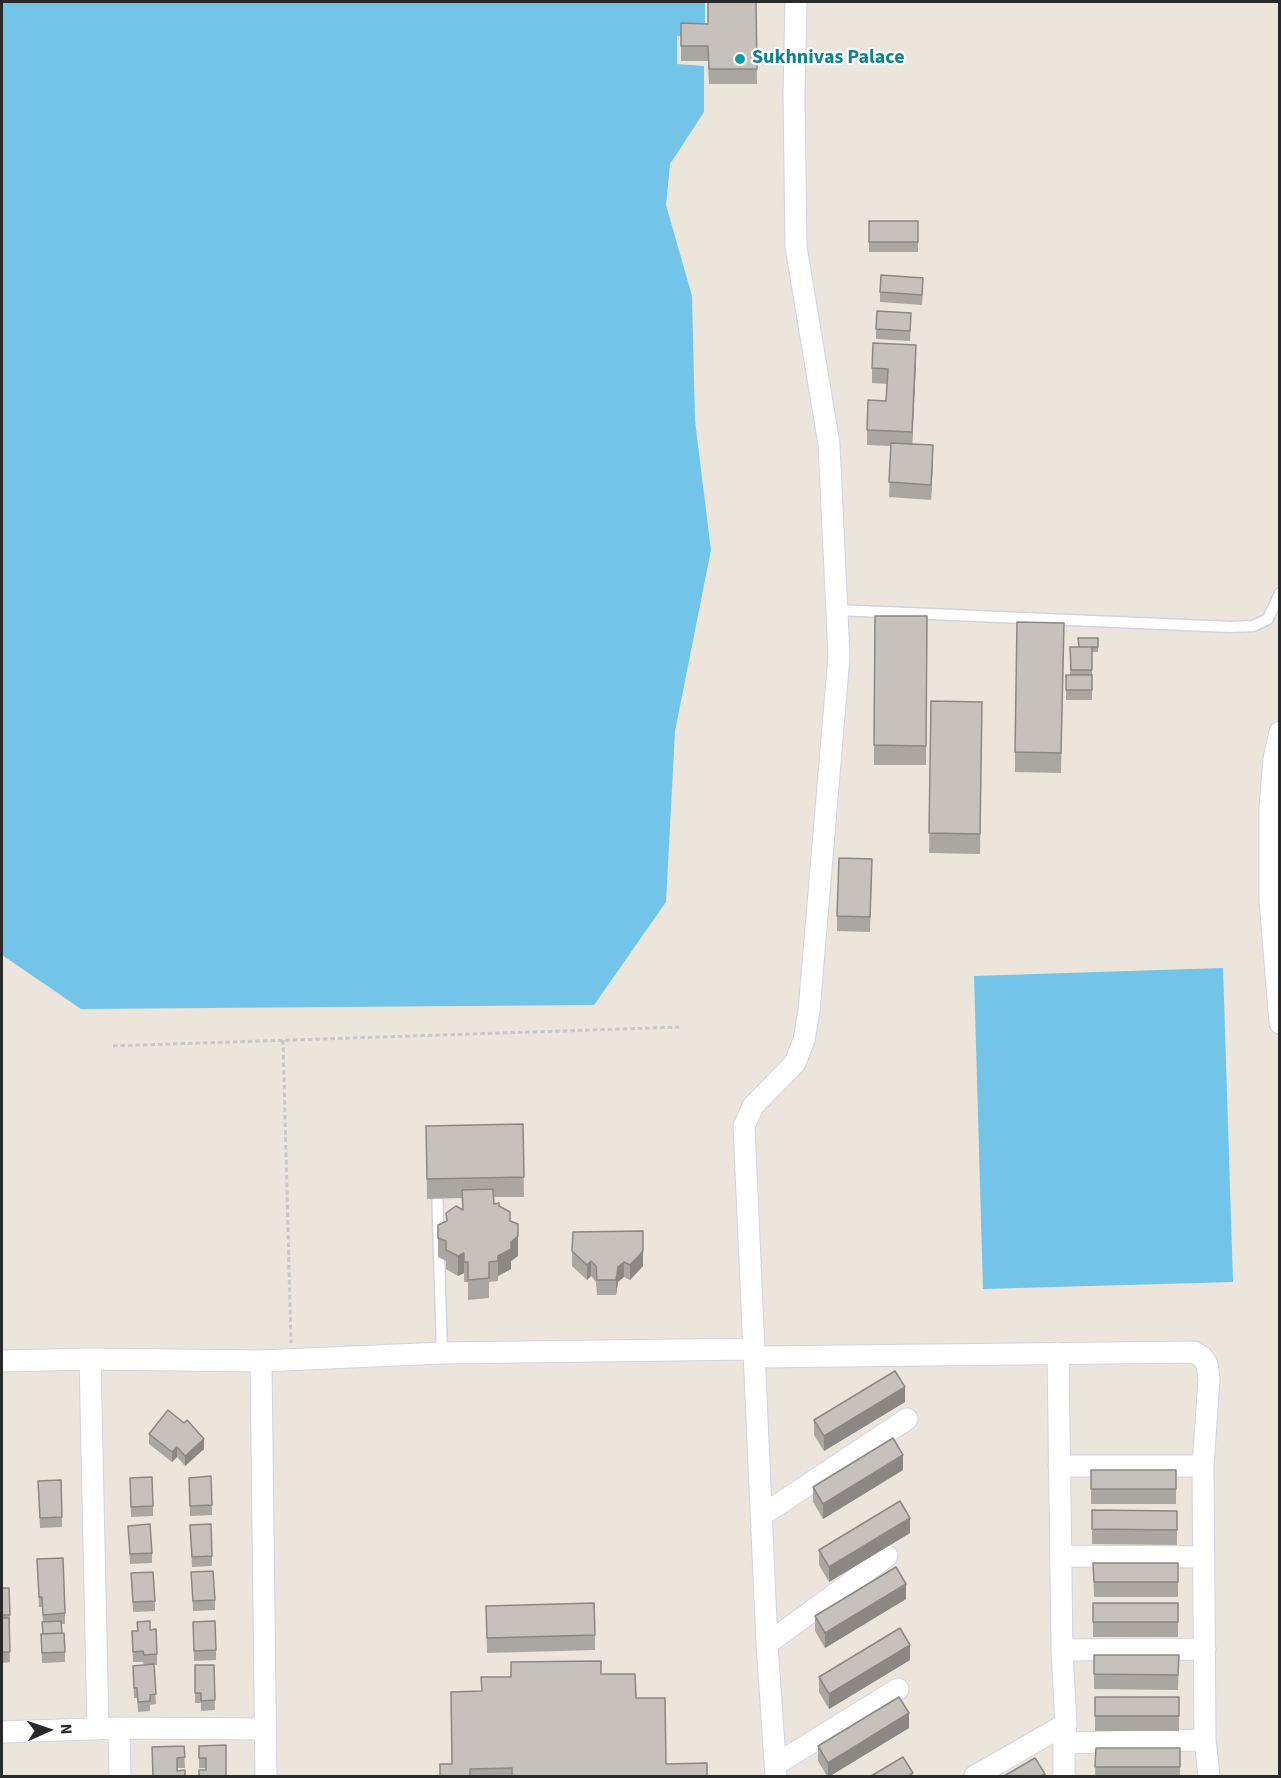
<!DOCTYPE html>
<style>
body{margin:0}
#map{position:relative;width:1281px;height:1778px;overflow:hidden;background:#ebe5db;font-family:"Source Sans 3",sans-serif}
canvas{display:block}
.frame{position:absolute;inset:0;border:3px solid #292929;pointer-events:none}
.north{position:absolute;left:18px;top:1700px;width:60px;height:60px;-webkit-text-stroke:4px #fff;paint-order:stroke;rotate:87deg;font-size:16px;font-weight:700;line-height:24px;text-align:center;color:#292929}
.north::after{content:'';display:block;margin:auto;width:21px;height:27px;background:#292929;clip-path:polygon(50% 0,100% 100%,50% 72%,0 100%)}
</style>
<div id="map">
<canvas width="1281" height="1778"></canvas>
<div class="frame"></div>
<div class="north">N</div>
</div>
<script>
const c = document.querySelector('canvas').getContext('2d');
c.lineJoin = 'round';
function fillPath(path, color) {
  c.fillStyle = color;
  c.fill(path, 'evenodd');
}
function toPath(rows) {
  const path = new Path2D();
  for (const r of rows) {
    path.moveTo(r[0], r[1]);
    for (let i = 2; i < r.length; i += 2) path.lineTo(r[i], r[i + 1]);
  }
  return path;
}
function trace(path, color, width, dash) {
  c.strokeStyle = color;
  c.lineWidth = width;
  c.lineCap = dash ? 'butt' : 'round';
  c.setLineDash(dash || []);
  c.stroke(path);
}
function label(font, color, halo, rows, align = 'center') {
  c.font = font + ' "Source Sans 3",sans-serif';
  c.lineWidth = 4.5;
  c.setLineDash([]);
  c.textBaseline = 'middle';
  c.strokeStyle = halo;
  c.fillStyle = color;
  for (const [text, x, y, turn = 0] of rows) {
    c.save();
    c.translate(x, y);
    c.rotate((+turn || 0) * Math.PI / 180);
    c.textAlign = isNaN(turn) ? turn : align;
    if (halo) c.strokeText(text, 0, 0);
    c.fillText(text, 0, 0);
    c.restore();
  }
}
const water = toPath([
 [2,2,705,2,705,35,677,36,677,64,704,66,704,112,670,164,666,205,692,296,695,421,711,550,675,731,666,902,594,1005,81,1009,2,955],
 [1223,968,1233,1282,983,1289,974,976]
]);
const path = toPath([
 [283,1040,291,1343],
 [113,1046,679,1027]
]);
const service = toPath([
 [837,610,1231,627,1253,626,1268,619,1280,593],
 [437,1186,442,1353]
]);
const minor = toPath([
 [1280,732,1274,759,1270,807,1270,900,1280,1023],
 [1058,1353,1062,1650,1066,1724,1064,1743,1064,1776],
 [755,1357,1194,1352,1202,1357,1207,1364,1209,1379,1203,1466,1205,1740,1209,1776],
 [90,1359,98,1729],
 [2,1361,90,1359,261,1361,442,1353,754,1349],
 [261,1361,266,1776],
 [1059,1466,1203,1466],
 [761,1516,907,1419],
 [1061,1556,1204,1557],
 [767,1644,887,1556],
 [1062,1650,1205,1649],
 [119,1728,120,1776],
 [2,1732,119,1728,265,1729],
 [1064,1743,1205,1740],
 [775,1765,898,1689],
 [776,1776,767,1644,744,1126,753,1106,795,1063,804,1040,809,1011,839,656,829,444,796,247,794,94,796,2],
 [975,1776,1066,1724]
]);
const wall = toPath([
 [756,2,757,84,709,84,708,61,681,61,681,23,708,24],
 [869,221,918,221,918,252,869,252],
 [923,288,922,305,880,302,880,292],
 [911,323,910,341,876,339,876,329],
 [916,360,912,444,933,460,931,500,889,497,891,446,867,445,867,430,886,401,887,384,872,383,872,368],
 [927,616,926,765,874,765,874,745],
 [1064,623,1061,773,1015,772,1015,752],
 [1098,638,1098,652,1092,652,1092,700,1066,700,1066,675,1070,675,1070,647,1079,647],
 [931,701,982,702,980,854,929,853],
 [872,874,870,932,837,931,837,916],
 [523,1124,524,1197,494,1197,494,1204,499,1206,510,1221,518,1256,511,1261,511,1269,498,1276,498,1281,489,1282,489,1298,468,1300,468,1282,464,1282,464,1273,458,1276,446,1269,446,1261,438,1257,438,1225,446,1221,462,1210,462,1198,427,1199,426,1126],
 [572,1251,643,1266,630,1280,624,1277,618,1282,616,1295,597,1295,596,1282,591,1276,587,1280,572,1266],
 [905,1402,824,1451,814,1435,814,1420],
 [149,1434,204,1449,185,1466,177,1457,172,1462,149,1444],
 [903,1470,823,1519,813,1502,813,1487],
 [1091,1470,1176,1470,1176,1504,1091,1504],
 [130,1478,153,1506,153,1516,131,1517],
 [189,1478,212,1505,212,1515,190,1516],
 [38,1481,62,1517,62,1527,40,1528],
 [1092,1510,1177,1511,1177,1545,1092,1544],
 [190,1525,212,1556,212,1566,192,1567],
 [128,1526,152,1553,152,1563,130,1564],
 [910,1533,829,1582,819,1565,819,1550],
 [37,1559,65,1613,65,1624,61,1624,62,1633,65,1652,65,1662,42,1663,41,1634,43,1634,43,1622,42,1607,39,1607],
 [1093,1563,1178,1563,1178,1597,1094,1597],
 [191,1572,215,1600,215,1610,193,1611],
 [131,1573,155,1601,155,1611,133,1612],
 [2,1588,10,1615,10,1625,9,1625,10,1662,2,1663],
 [906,1599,825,1648,815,1631,815,1616],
 [1093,1603,1178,1603,1178,1637,1093,1637],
 [486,1606,595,1635,595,1650,487,1653],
 [137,1622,150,1630,157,1654,157,1665,154,1665,156,1704,150,1705,150,1711,138,1712,137,1698,134,1698,133,1666,144,1665,143,1662,133,1662,132,1631,137,1631],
 [193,1622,216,1650,216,1660,194,1661],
 [1094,1655,1179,1655,1178,1690,1094,1689],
 [910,1660,829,1709,819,1692,819,1677],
 [195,1665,214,1665,215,1710,201,1711,201,1703,195,1703],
 [601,1674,636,1698,666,1764,707,1776,440,1776,452,1764,481,1691],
 [1095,1697,1179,1697,1179,1731,1095,1731],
 [909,1728,830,1776,827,1776,818,1761,818,1746],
 [184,1746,185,1768,177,1768,177,1771,185,1776,153,1776,152,1747],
 [199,1746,226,1776,206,1770,206,1768,199,1768],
 [1096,1748,1180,1748,1180,1776,1095,1776]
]);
const shadedWall = toPath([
 [916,345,916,360,912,447,912,432],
 [933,445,933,460,931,500,931,485],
 [518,1236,518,1256,511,1261,511,1269,498,1276,498,1256,511,1242],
 [643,1251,643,1266,630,1280,630,1265],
 [464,1253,464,1273,458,1276,458,1256],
 [591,1261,591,1276,587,1280,587,1265],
 [624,1262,624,1277,618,1282,616,1295,616,1280,618,1267],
 [905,1387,905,1402,824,1451,824,1436],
 [204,1439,204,1449,185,1466,185,1456],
 [177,1447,177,1457,172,1462,172,1452],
 [903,1455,903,1470,823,1519,823,1504],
 [910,1518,910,1533,829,1582,829,1567],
 [906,1584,906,1599,825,1648,825,1633],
 [910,1645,910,1660,829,1709,829,1694],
 [909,1713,909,1728,830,1776,828,1776,828,1763]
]);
const building = toPath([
 [708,2,756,2,757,69,709,69,708,46,681,46,681,23,708,24,708,2],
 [869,221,918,221,918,242,869,242,869,221],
 [881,275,923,278,922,295,880,292,881,275],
 [877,311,911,313,910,331,876,329,877,311],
 [873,343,916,345,912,432,867,430,868,400,886,401,888,369,872,368,873,343],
 [891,443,933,445,931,485,889,482,891,443],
 [875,616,927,616,926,746,874,745,875,616],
 [1017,622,1064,623,1061,753,1015,752,1017,622],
 [1078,638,1098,638,1098,647,1079,647,1078,638],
 [1070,647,1092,647,1092,670,1071,670,1070,647],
 [1066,675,1092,675,1092,690,1066,690,1066,675],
 [931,701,982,702,980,834,929,833,931,701],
 [839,858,872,859,870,917,837,916,839,858],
 [523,1124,524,1177,427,1179,426,1126,523,1124],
 [493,1189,494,1204,499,1203,499,1206,510,1212,510,1221,518,1224,518,1236,511,1242,511,1249,498,1256,498,1261,489,1262,489,1278,468,1280,468,1262,464,1262,464,1253,458,1256,446,1250,446,1241,438,1238,438,1225,447,1221,446,1213,456,1206,463,1210,462,1190,493,1189],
 [643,1231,643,1251,630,1265,624,1262,618,1267,616,1280,597,1280,596,1266,591,1261,587,1265,572,1251,573,1232,643,1231],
 [895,1371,905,1387,824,1436,814,1420,895,1371],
 [168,1410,184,1423,187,1420,204,1439,185,1456,177,1447,172,1452,149,1434,168,1410],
 [893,1438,903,1455,823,1504,813,1487,893,1438],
 [1091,1470,1176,1470,1176,1489,1091,1489,1091,1470],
 [211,1476,212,1505,190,1506,189,1478,211,1476],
 [152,1477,153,1506,131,1507,130,1478,152,1477],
 [61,1480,62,1517,40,1518,38,1481,61,1480],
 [900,1501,910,1518,829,1567,819,1550,900,1501],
 [1092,1510,1177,1511,1177,1530,1092,1529,1092,1510],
 [150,1524,152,1553,130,1554,128,1526,150,1524],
 [211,1524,212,1556,192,1557,190,1525,211,1524],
 [63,1558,65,1613,43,1615,42,1597,39,1597,37,1559,63,1558],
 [1093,1563,1178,1563,1178,1582,1094,1582,1093,1563],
 [896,1567,906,1584,825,1633,815,1616,896,1567],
 [213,1571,215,1600,193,1601,191,1572,213,1571],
 [153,1572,155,1601,133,1602,131,1573,153,1572],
 [2,1588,9,1588,10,1615,2,1615,2,1588],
 [594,1603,595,1635,487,1638,486,1606,594,1603],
 [1093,1603,1178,1603,1178,1622,1093,1622,1093,1603],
 [2,1618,9,1618,10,1652,2,1652,2,1618],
 [61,1621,62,1633,43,1634,42,1622,61,1621],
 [150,1621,150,1630,156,1629,157,1654,144,1655,143,1651,133,1652,132,1631,138,1631,137,1622,150,1621],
 [215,1621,216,1650,194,1651,193,1622,215,1621],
 [900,1628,910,1645,829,1694,819,1677,900,1628],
 [64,1633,65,1652,42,1653,41,1634,64,1633],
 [1094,1655,1179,1655,1178,1675,1094,1674,1094,1655],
 [601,1661,601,1674,635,1674,636,1698,665,1698,666,1764,707,1763,707,1776,512,1776,512,1768,470,1769,470,1776,440,1776,440,1764,452,1764,451,1692,482,1691,481,1677,511,1677,511,1662,601,1661],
 [154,1664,156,1694,150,1695,150,1701,138,1702,137,1688,134,1688,133,1666,154,1664],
 [195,1665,214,1665,215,1700,201,1701,201,1693,195,1693,195,1665],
 [899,1697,909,1713,828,1763,818,1746,899,1697],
 [1095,1697,1179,1697,1179,1716,1095,1716,1095,1697],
 [226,1745,226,1776,199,1776,199,1770,206,1770,206,1758,199,1758,199,1746,226,1745],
 [184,1746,185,1757,177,1758,177,1771,185,1770,185,1776,153,1776,152,1747,184,1746],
 [1096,1748,1180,1748,1180,1767,1095,1767,1096,1748],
 [903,1757,913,1773,908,1776,871,1776,903,1757],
 [1035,1758,1045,1774,1041,1776,1004,1776,1035,1758]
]);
const markers = [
 [740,59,6,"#0f9aa8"]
];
const cultureNames = [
 ["Sukhnivas Palace",752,59]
];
fillPath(water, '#72c4e9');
trace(service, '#d1d3e1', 13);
trace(minor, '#d1d3e1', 23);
trace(path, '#c7c7c7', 3, [4.5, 3]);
trace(service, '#fff', 10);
trace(minor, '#fff', 21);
fillPath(wall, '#aaa7a1');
fillPath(shadedWall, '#8b8883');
fillPath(building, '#c6c2bb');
trace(building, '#8b8883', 1.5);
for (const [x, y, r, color] of markers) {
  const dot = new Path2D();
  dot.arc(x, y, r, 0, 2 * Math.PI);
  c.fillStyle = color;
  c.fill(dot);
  trace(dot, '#fff', 2);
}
label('bold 20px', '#0d838f', '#fff', cultureNames, 'left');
</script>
